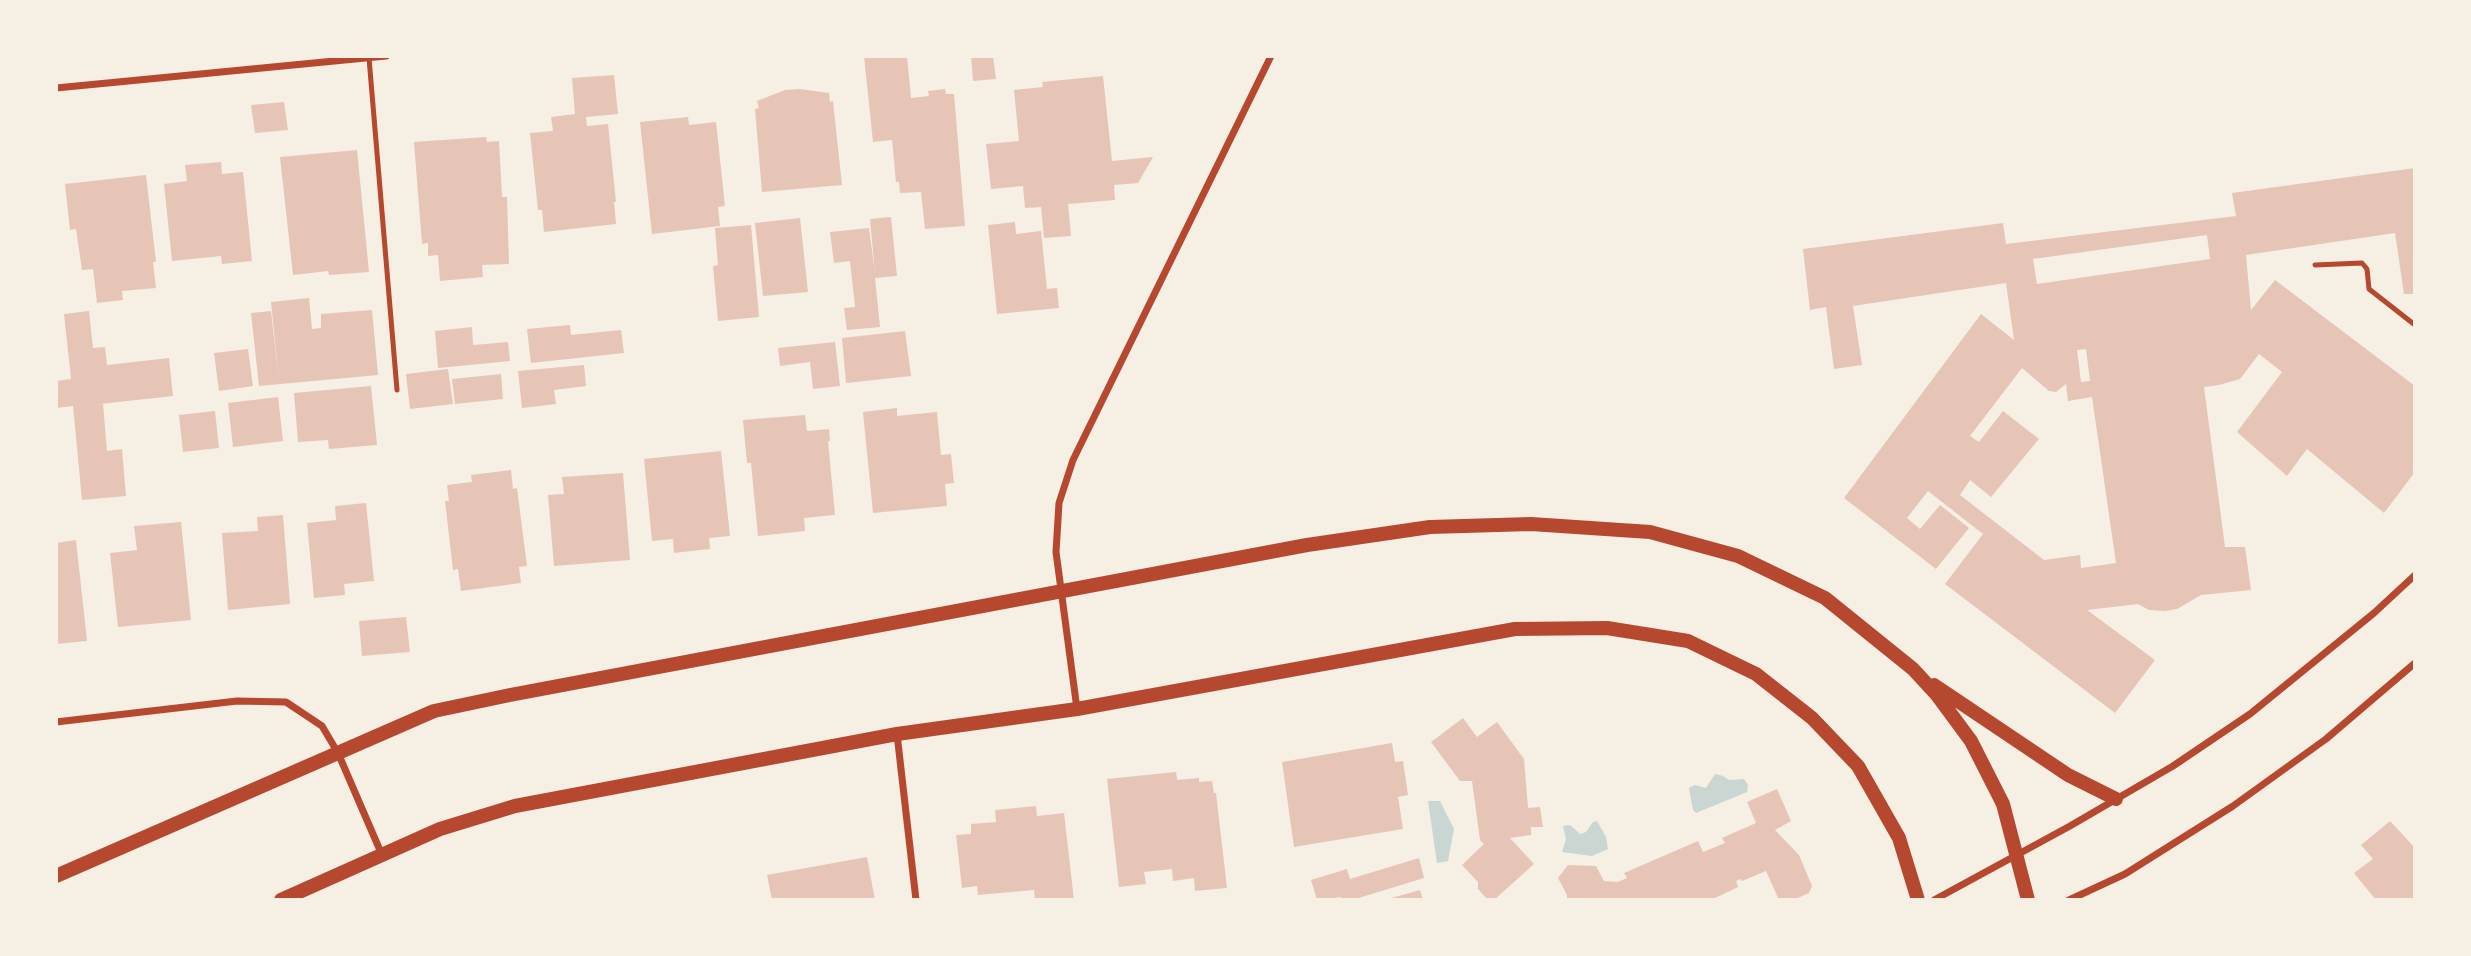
<!DOCTYPE html>
<style>
body{margin:0}
#map{position:relative;width:2471px;height:956px;overflow:hidden;background:#f6efe4;font-family:"Roboto Serif",serif}
canvas{display:block}
.frame{position:absolute;inset:0;border:58px solid #f6efe4;pointer-events:none}
</style>
<div id="map">
<canvas width="2471" height="956"></canvas>
<div class="frame"></div>
</div>
<script>
const c = document.querySelector('canvas').getContext('2d');
c.lineJoin = 'round';
function fillPath(path, color) {
  c.fillStyle = color;
  c.fill(path, 'evenodd');
}
function toPath(rows) {
  const path = new Path2D();
  for (const r of rows) {
    path.moveTo(r[0], r[1]);
    for (let i = 2; i < r.length; i += 2) path.lineTo(r[i], r[i + 1]);
  }
  return path;
}
function trace(path, color, width, dash) {
  c.strokeStyle = color;
  c.lineWidth = width;
  c.lineCap = dash ? 'butt' : 'round';
  c.setLineDash(dash || []);
  c.stroke(path);
}
const water = toPath([
 [1715,774,1723,776,1729,780,1744,779,1748,785,1747,792,1696,813,1693,810,1689,788,1695,785,1706,788],
 [1428,801,1440,801,1454,829,1448,861,1437,863],
 [1597,821,1606,837,1608,849,1592,856,1562,852,1566,839,1563,826,1570,825,1580,834,1586,832,1593,822]
]);
const building = toPath([
 [864,56,907,56,911,98,929,96,928,91,945,89,946,94,954,94,965,226,925,229,921,192,900,193,899,182,896,182,892,140,873,142],
 [971,56,993,56,996,79,973,81],
 [614,75,618,114,586,117,587,126,608,124,616,202,614,202,616,224,544,232,542,210,538,210,530,133,553,131,551,117,575,114,572,78],
 [1103,76,1112,161,1153,157,1138,183,1114,185,1115,200,1068,204,1071,236,1044,238,1041,207,1025,208,1023,186,991,189,986,144,1019,141,1014,90,1043,87,1042,82],
 [799,89,829,93,830,102,833,101,842,185,762,192,755,109,759,108,757,101,785,90],
 [284,102,288,130,255,133,251,105],
 [688,117,689,125,716,122,725,206,718,207,720,226,652,234,640,122],
 [486,137,487,142,499,141,502,197,507,197,509,264,482,265,483,277,440,281,438,255,428,256,428,243,422,244,414,142],
 [357,150,369,272,329,275,328,271,293,275,280,157],
 [221,162,222,174,243,172,252,261,222,264,221,256,172,261,164,184,187,181,185,165],
 [2415,168,2415,294,2404,294,2395,233,2246,255,2251,310,2275,280,2415,386,2415,472,2384,513,2307,449,2287,476,2237,432,2282,372,2259,354,2240,379,2219,385,2204,387,2225,547,2245,547,2251,590,2201,595,2177,609,2165,611,2149,610,2138,604,2087,610,2155,660,2115,713,1945,584,1983,534,1928,491,1907,518,1920,529,1940,505,1969,528,1936,569,1844,498,1981,314,2014,340,2006,283,1853,306,1862,365,1834,369,1826,307,1810,310,1803,249,2003,223,2006,244,2236,216,2232,193],
 [2207,235,2210,259,2037,284,2033,259],
 [2086,349,2090,381,2081,382,2077,350],
 [2022,368,2049,391,2056,392,2066,384,2068,401,2092,397,2116,563,2081,568,2080,555,2044,560,1960,495,1970,480,1991,497,2039,439,2003,411,1979,442,1970,436],
 [146,175,156,262,153,262,156,288,122,291,123,300,97,303,93,269,82,270,76,229,70,230,65,184],
 [891,217,897,276,875,278,880,327,847,330,844,308,855,307,850,261,834,263,830,232,869,228,875,273,870,219],
 [800,218,808,292,763,296,755,223],
 [1015,222,1016,234,1041,231,1047,289,1057,288,1059,308,997,314,988,225],
 [751,225,759,317,718,321,713,266,718,265,715,228],
 [309,298,312,329,321,328,321,314,372,310,378,375,259,386,251,313,271,311,279,380,271,302],
 [89,311,93,348,105,347,107,365,169,358,173,396,91,405,103,404,107,451,122,449,126,496,82,500,73,406,56,408,56,381,71,379,64,314],
 [570,325,571,335,621,330,624,353,531,363,527,329],
 [472,327,473,345,508,342,510,361,438,368,435,331],
 [905,331,911,376,846,383,842,338],
 [835,342,840,386,813,389,810,362,780,366,778,348],
 [248,349,253,386,219,391,214,353],
 [584,365,586,386,554,390,556,404,522,408,518,371],
 [448,369,453,404,410,409,406,374],
 [501,374,503,399,455,404,452,379],
 [371,386,377,445,329,449,328,440,298,442,294,393],
 [278,397,283,441,233,447,228,403],
 [897,408,897,416,937,412,941,455,951,454,954,483,945,484,947,506,873,513,863,412],
 [215,411,219,448,183,452,179,415],
 [805,415,807,431,829,429,830,441,828,441,835,515,804,518,805,531,758,536,751,463,747,463,743,420],
 [721,451,730,536,709,538,710,549,674,553,673,539,652,541,644,459],
 [511,470,513,489,517,488,527,566,519,567,521,583,461,591,458,569,453,570,445,501,449,501,447,485,472,482,471,475],
 [623,473,630,560,554,566,548,495,564,494,562,477],
 [366,503,374,581,344,584,345,595,314,598,307,523,336,520,335,506],
 [283,515,290,604,228,610,222,533,258,531,257,517],
 [181,522,191,620,118,627,110,553,137,550,134,526],
 [76,540,87,641,56,644,56,543],
 [406,617,410,652,362,656,359,621],
 [1463,718,1477,737,1497,722,1524,759,1528,808,1540,807,1543,827,1531,827,1531,835,1510,838,1534,864,1494,900,1488,900,1478,889,1478,882,1462,865,1484,844,1480,840,1472,781,1460,781,1431,742],
 [1392,743,1395,762,1403,761,1408,795,1398,797,1403,829,1294,847,1282,762],
 [1176,772,1177,780,1199,778,1199,782,1212,781,1214,793,1216,793,1227,888,1195,891,1194,878,1173,881,1172,869,1144,872,1146,884,1119,887,1107,779],
 [1777,789,1791,821,1775,830,1799,855,1812,886,1809,893,1793,900,1779,900,1766,871,1742,881,1740,879,1736,881,1738,887,1711,900,1567,900,1567,895,1558,878,1568,865,1596,866,1604,881,1618,882,1627,878,1624,873,1698,841,1703,852,1725,843,1722,838,1756,823,1747,802],
 [1036,806,1037,816,1064,813,1074,900,1035,900,1034,890,978,895,977,886,962,888,956,835,971,834,971,824,996,822,995,810],
 [2390,821,2415,848,2415,900,2376,900,2354,873,2373,859,2361,845],
 [867,857,875,900,772,900,767,875],
 [1419,858,1424,878,1352,900,1341,900,1341,897,1317,900,1311,880,1347,869,1350,879],
 [1420,890,1423,900,1388,900,1388,899]
]);
const service = toPath([
 [369,58,397,390],
 [2315,265,2362,263,2367,269,2369,289,2415,325]
]);
const minor = toPath([
 [56,88,386,56],
 [1077,709,1056,552,1059,503,1073,460,1271,56],
 [56,722,237,701,286,702,322,726,338,753,382,855],
 [897,734,916,900],
 [1934,900,2070,826,2173,766,2250,714,2374,613,2415,575],
 [2069,900,2125,874,2233,806,2326,739,2415,663]
]);
const secondary = toPath([
 [1934,685,2068,775,2116,799],
 [56,876,434,711,510,695,1307,545,1430,527,1531,524,1650,532,1738,556,1825,598,1913,669,1937,695,1971,741,2003,804,2028,900],
 [281,900,440,829,515,806,897,734,1077,709,1515,629,1607,628,1688,641,1756,674,1812,718,1858,766,1899,838,1918,900]
]);
fillPath(water, '#c9d6d2');
fillPath(building, '#e6c5b7');
trace(service, '#b5482f', 5);
trace(minor, '#b5482f', 7);
trace(secondary, '#b5482f', 14);
</script>
